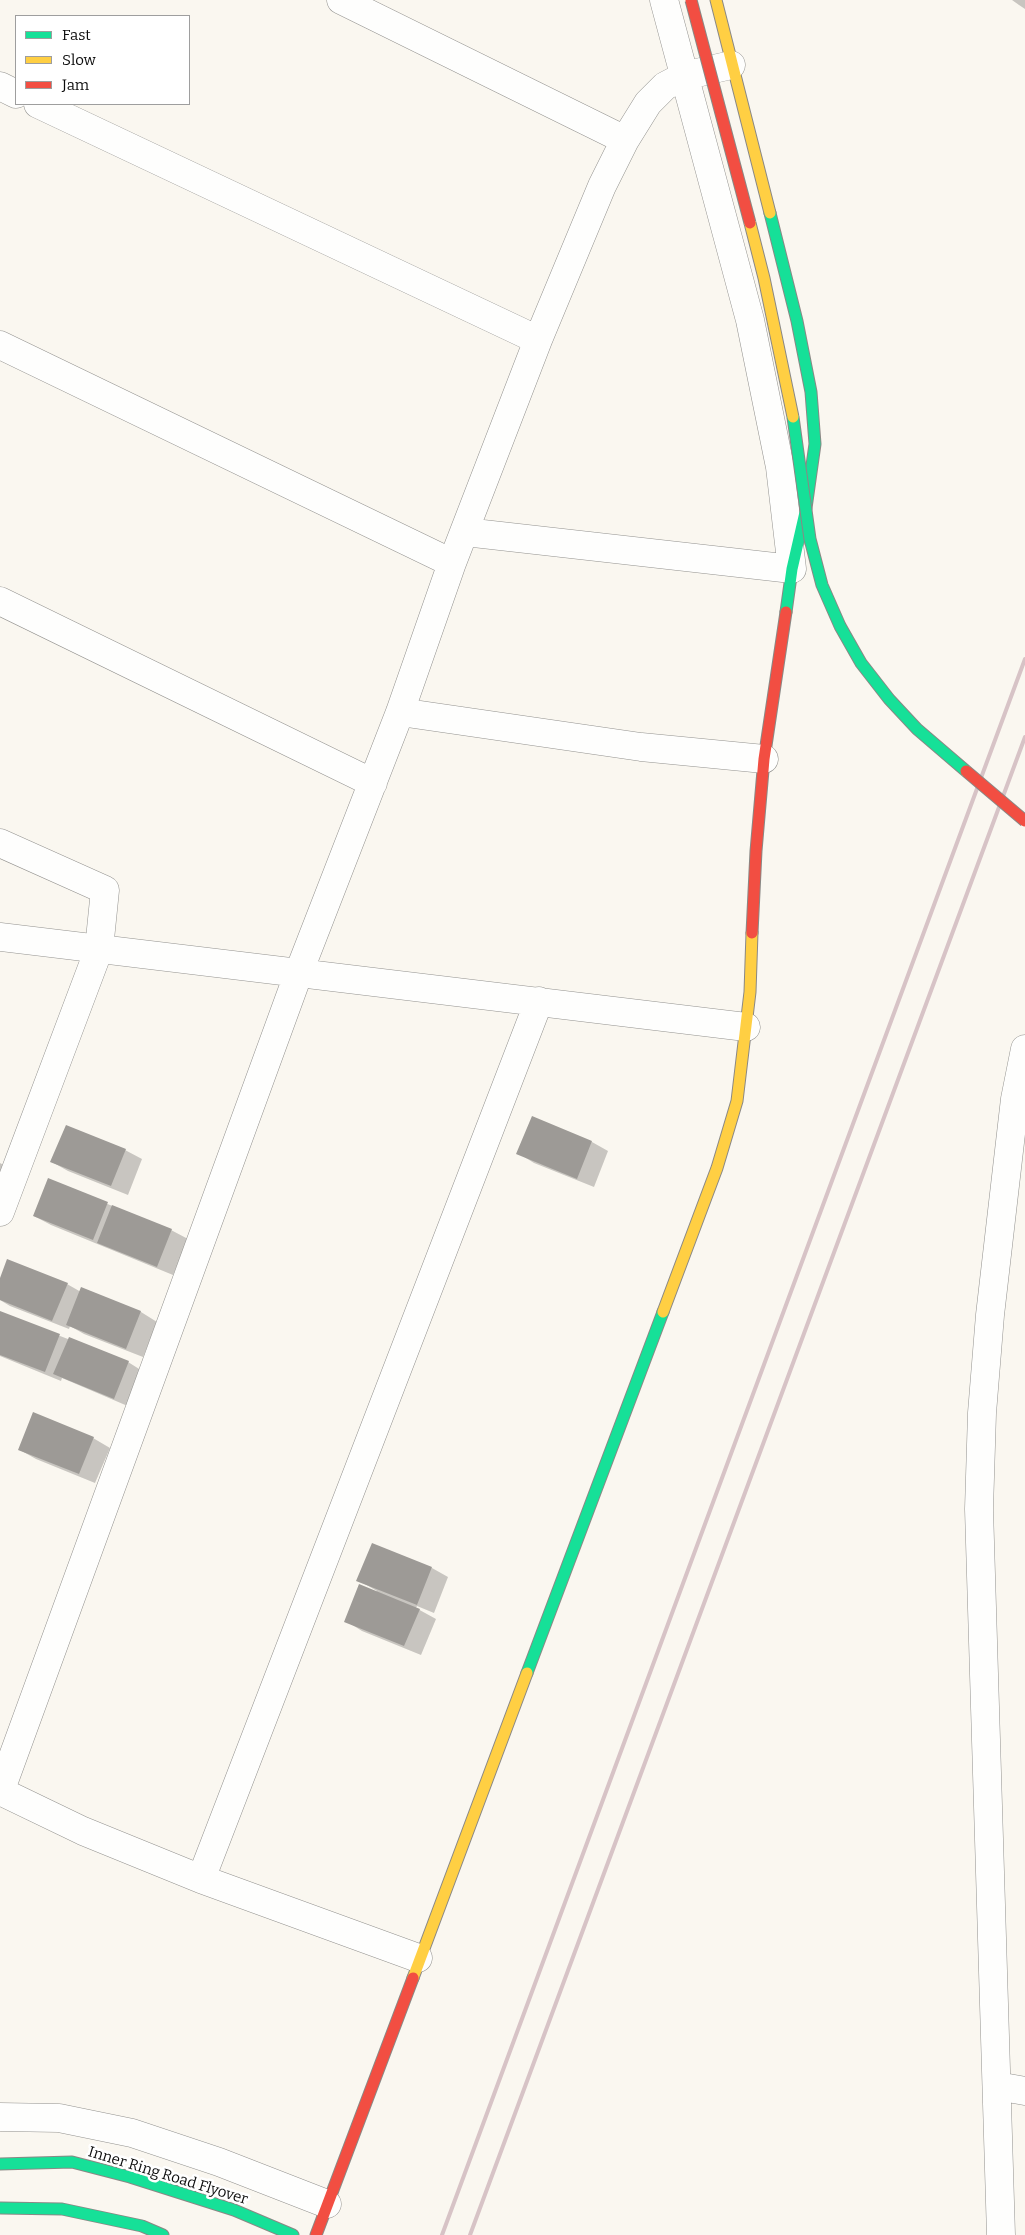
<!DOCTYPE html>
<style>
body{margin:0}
#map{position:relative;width:1025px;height:2235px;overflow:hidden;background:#faf7f0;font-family:Bitter,serif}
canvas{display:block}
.legend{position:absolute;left:15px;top:15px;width:175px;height:90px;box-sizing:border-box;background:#fff;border:1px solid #9e9e9e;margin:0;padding:6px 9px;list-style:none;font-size:15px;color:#0c0c0c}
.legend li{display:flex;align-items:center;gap:10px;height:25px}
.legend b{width:25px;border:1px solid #9e9e9e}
</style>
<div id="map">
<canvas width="1025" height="2235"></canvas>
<ul class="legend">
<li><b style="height:6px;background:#16e098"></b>Fast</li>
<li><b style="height:6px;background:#ffcf43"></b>Slow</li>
<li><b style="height:6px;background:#f24e42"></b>Jam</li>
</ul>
</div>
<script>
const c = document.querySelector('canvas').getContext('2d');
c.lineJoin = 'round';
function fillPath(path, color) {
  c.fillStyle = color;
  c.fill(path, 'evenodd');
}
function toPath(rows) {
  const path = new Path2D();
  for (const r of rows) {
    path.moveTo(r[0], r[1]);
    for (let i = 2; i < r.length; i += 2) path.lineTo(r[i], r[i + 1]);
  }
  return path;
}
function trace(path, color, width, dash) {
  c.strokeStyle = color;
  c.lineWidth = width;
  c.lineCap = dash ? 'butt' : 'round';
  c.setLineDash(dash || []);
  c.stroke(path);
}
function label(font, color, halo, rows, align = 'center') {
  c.font = font + ' Bitter,serif';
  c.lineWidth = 5;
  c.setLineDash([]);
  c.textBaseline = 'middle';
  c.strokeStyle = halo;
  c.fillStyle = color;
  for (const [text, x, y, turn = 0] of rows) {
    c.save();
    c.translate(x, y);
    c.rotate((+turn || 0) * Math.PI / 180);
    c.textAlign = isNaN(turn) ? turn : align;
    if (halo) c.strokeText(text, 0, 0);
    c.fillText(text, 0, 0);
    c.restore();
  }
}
const shadow = toPath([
 [1012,0,1025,0,1025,9,1019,5],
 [592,1142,608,1151,594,1187,534,1163,518,1153],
 [125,1150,142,1159,128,1195,68,1171,52,1162],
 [0,1163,15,1172,0,1207],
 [49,1180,171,1230,188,1239,173,1275,51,1225,34,1216],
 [0,1281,67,1284,81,1292,82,1288,141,1312,157,1322,143,1357,84,1334,70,1326,69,1329,10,1306,0,1300],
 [0,1313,128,1362,144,1372,130,1407,62,1378,61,1381,0,1356],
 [93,1438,110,1448,95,1483,36,1459,20,1450],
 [432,1568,448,1577,434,1613,417,1606,416,1608,436,1619,421,1655,362,1631,346,1621,377,1591,358,1580]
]);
const building = toPath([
 [532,1116,592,1141,577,1179,516,1154],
 [66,1125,126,1149,111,1186,50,1162],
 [48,1178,108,1202,93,1240,33,1216],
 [112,1205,172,1229,157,1267,97,1243],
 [7,1259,68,1283,52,1321,0,1300,0,1278],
 [81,1287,141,1311,126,1349,66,1325],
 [0,1311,60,1334,45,1372,0,1355],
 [69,1337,129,1361,114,1399,53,1374],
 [33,1412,94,1437,79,1474,18,1450],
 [372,1543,432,1567,417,1605,356,1581],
 [359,1584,420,1609,404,1646,344,1622]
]);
const street = toPath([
 [341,0,625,140],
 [0,86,16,94],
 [38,104,538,340],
 [0,345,452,563],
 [465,532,792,569,780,467,750,320,664,0],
 [0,601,373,783],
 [400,712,641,747,764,759],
 [0,843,105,890,99,949,0,1212],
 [0,937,746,1027],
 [0,1791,83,1831,201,1879,418,1958],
 [0,1792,299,972,400,712,452,563,538,340,602,186,625,140,648,103,665,86,684,76,731,65],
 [201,1879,539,1001],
 [997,2086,1025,2091],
 [0,2117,59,2118,132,2133,219,2162,327,2204],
 [1001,2235,979,1509,982,1413,990,1315,1015,1099,1025,1049]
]);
const fast = toPath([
 [770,213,797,321,811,392,815,444,806,508,792,569,786,612],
 [527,1673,663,1312],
 [0,2164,72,2162,130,2177,234,2210,293,2235],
 [0,2208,62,2209,142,2226,163,2235]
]);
const slow = toPath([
 [716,0,770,213],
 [663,1312,717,1168,737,1101,750,992,752,933],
 [413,1978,527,1673]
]);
const jam = toPath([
 [752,933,756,851,764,759,786,612],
 [316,2235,413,1978]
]);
const rail = toPath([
 [442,2235,1025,659],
 [470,2235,1025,737]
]);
const fastBridge = toPath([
 [793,417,810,539,822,585,840,626,861,663,889,699,917,729,966,771]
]);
const slowBridge = toPath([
 [750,223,764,278,793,417]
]);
const jamBridge = toPath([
 [691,0,750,223],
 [966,771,1025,821]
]);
const streetNames = [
 ["Inner Ring Road Flyover",168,2176,17]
];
fillPath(shadow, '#0003');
fillPath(building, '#9d9a96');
trace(street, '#93928f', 29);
trace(fast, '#8a8885', 13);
trace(slow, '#8a8885', 13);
trace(jam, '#8a8885', 13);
trace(street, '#fefefd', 28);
trace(fast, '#16e098', 11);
trace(slow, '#ffcf43', 11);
trace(jam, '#f24e42', 11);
trace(rail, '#d7c3c6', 4);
trace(fastBridge, '#8a8885', 13, []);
trace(slowBridge, '#8a8885', 13, []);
trace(jamBridge, '#8a8885', 13, []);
trace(fastBridge, '#16e098', 11);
trace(slowBridge, '#ffcf43', 11);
trace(jamBridge, '#f24e42', 11);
label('15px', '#0c0c0c', '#fff', streetNames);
</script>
